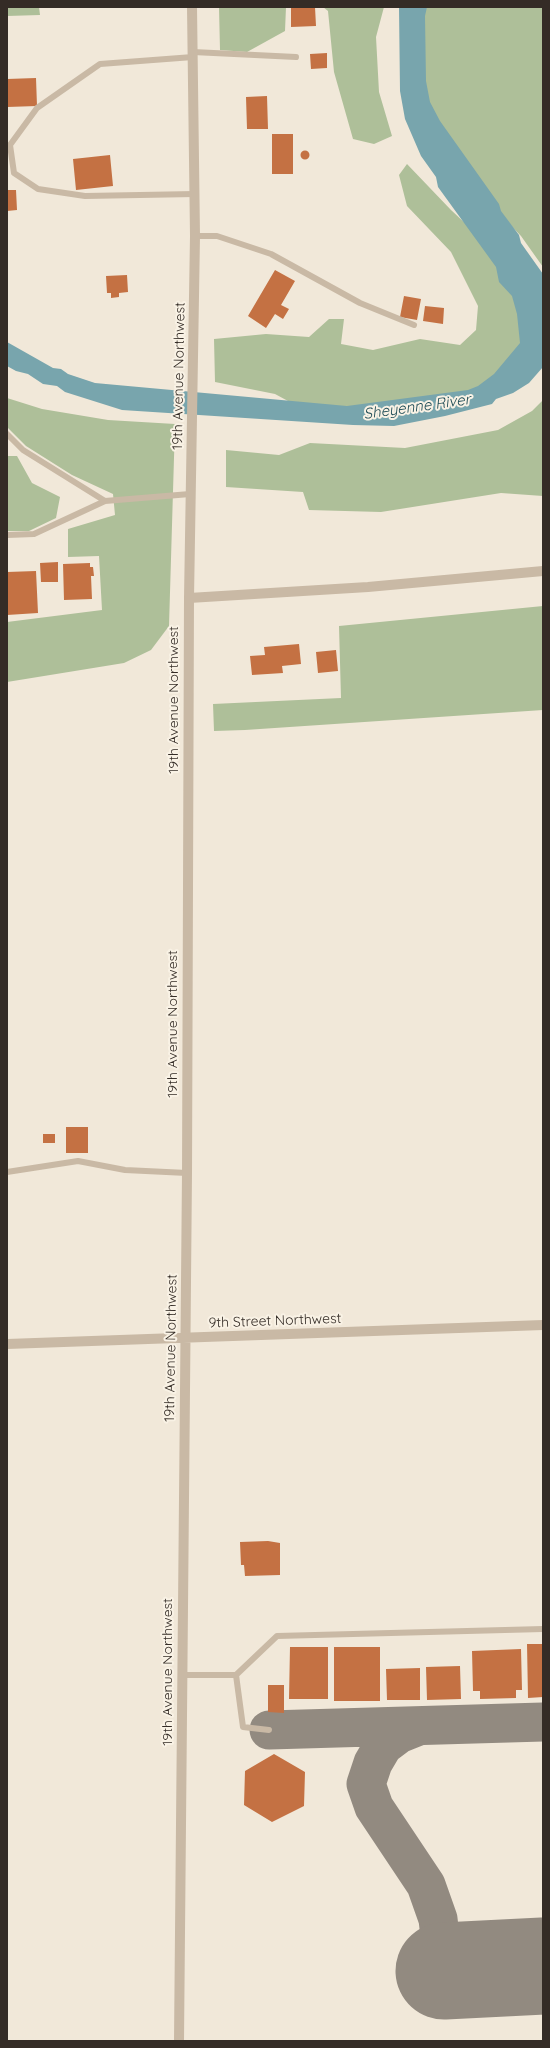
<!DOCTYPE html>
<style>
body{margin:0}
#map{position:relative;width:550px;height:2048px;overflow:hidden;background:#f1e8d9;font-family:Quicksand,sans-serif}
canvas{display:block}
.frame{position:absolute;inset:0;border:8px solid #342c26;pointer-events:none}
</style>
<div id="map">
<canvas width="550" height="2048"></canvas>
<div class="frame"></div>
</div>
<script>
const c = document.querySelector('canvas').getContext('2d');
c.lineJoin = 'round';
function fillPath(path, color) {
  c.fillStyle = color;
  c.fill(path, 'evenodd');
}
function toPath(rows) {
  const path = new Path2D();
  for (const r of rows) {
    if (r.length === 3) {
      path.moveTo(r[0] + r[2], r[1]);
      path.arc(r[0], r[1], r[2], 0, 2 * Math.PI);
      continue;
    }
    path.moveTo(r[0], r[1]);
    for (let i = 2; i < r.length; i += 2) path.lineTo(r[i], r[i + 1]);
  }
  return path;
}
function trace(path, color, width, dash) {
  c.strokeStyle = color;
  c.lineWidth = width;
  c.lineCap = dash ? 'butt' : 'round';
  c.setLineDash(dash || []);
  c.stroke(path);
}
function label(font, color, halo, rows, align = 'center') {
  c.font = font + ' Quicksand,sans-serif';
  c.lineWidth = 4;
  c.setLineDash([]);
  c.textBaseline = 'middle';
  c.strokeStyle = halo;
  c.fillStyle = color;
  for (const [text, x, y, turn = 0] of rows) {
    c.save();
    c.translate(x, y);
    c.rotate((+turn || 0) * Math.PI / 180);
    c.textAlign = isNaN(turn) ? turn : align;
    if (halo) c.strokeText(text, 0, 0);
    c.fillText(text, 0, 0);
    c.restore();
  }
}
const green = toPath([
 [7,7,39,7,40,15,7,16],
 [219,7,286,7,285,31,247,52,220,50],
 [323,7,384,7,376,37,379,92,392,136,374,144,353,139,334,72,328,11],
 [422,7,543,7,543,267,521,236,476,189,414,98],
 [407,164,451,210,513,268,533,310,522,369,447,407,314,415,275,394,215,382,214,339,266,334,309,337,329,319,344,319,341,344,373,350,420,339,460,345,476,330,478,306,451,252,407,206,399,175],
 [7,398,42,409,108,420,175,424,169,626,151,650,124,663,7,682,7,622,102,610,99,556,68,557,68,529,115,515,113,494,72,475,26,446,7,427],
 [543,400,543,496,501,493,381,512,309,510,303,492,226,487,226,450,279,455,310,443,405,448,498,430,532,411],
 [7,456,17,456,32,483,60,497,56,518,29,531,7,531],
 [543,606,543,710,245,730,214,731,213,704,341,698,339,626]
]);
const water = toPath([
 [399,7,427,7,425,16,426,81,430,102,440,121,499,204,501,211,519,235,521,243,543,274,543,367,529,383,513,393,496,399,492,404,445,416,394,426,353,425,122,410,65,392,57,386,43,384,28,374,16,371,7,366,7,342,53,368,61,369,68,374,95,383,347,406,468,390,478,386,494,374,520,343,517,314,512,296,499,282,496,267,438,187,436,177,421,156,405,119,400,91]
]);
const taxiway = toPath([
 [419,1726,399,1734,383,1746,373,1763,366,1784,374,1807,426,1885,438,1919,444,1971],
 [269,1730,543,1722]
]);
const runway = toPath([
 [444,1971,543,1966]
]);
const building = toPath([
 [315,7,316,26,291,27,291,8],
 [327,53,327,68,311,69,310,54],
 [36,78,37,106,7,107,7,79],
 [267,96,268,129,247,129,246,97],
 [272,134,293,134,293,174,272,174],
 [305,155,4.5],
 [110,155,113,186,76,190,73,159],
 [7,190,16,190,17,210,7,211],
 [275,270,295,281,281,305,289,309,283,319,275,314,266,328,248,316],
 [127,275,128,292,119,293,119,297,111,298,111,293,107,293,106,276],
 [404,296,421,299,417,320,400,317],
 [425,306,444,308,443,324,423,321],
 [58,562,58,582,41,582,40,563],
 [90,563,90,567,93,567,94,576,91,576,92,599,64,600,63,564],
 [36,571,38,613,7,615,7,572],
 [299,644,301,664,282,666,283,673,252,675,250,656,265,655,264,647],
 [336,650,338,671,318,673,316,652],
 [66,1127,88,1127,88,1153,66,1153],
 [43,1134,55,1134,55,1143,43,1143],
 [268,1541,280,1543,280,1575,245,1576,244,1565,241,1565,240,1542],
 [527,1644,543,1644,543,1697,528,1698],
 [290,1647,328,1647,328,1699,289,1699],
 [334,1647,380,1647,380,1701,334,1701],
 [521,1649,522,1690,516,1690,516,1698,480,1699,480,1691,473,1691,472,1651],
 [460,1666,461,1699,427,1700,426,1667],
 [420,1668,420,1700,387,1700,386,1669],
 [268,1685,284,1685,284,1713,268,1712],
 [274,1754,305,1772,304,1806,272,1822,244,1805,245,1771]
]);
const service = toPath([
 [193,52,296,57],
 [193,57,100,64,37,108,10,145,14,173,38,189,85,196,195,194],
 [195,236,217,236,271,254,360,303,414,325],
 [7,434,23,450,105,501],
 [7,535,34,534,105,501,190,494],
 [7,1172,78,1161,125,1170,187,1173],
 [181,1675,236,1675,277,1636,543,1629],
 [236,1675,243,1727,269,1730]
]);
const minor = toPath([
 [189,598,368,587,543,571],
 [7,1344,543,1325],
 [179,2041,187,1173,189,598,195,236,192,7]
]);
const streetNames = [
 ["19th Avenue Northwest",179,376,-89],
 ["19th Avenue Northwest",174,700,-90],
 ["19th Avenue Northwest",173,1024,-90],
 ["9th Street Northwest",275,1321,-2],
 ["19th Avenue Northwest",171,1348,-89],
 ["19th Avenue Northwest",168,1672,-90]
];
const waterNames = [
 ["Sheyenne River",417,407,-8]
];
fillPath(green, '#aebf99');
fillPath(water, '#78a5ad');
trace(taxiway, '#928a80', 39);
trace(runway, '#928a80', 97);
fillPath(building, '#c47143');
trace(service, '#c9b9a5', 6);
trace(minor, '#c9b9a5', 10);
label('14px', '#342c26', '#f9f2e5', streetNames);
label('italic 15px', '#1d4b55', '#f9f2e5', waterNames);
</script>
